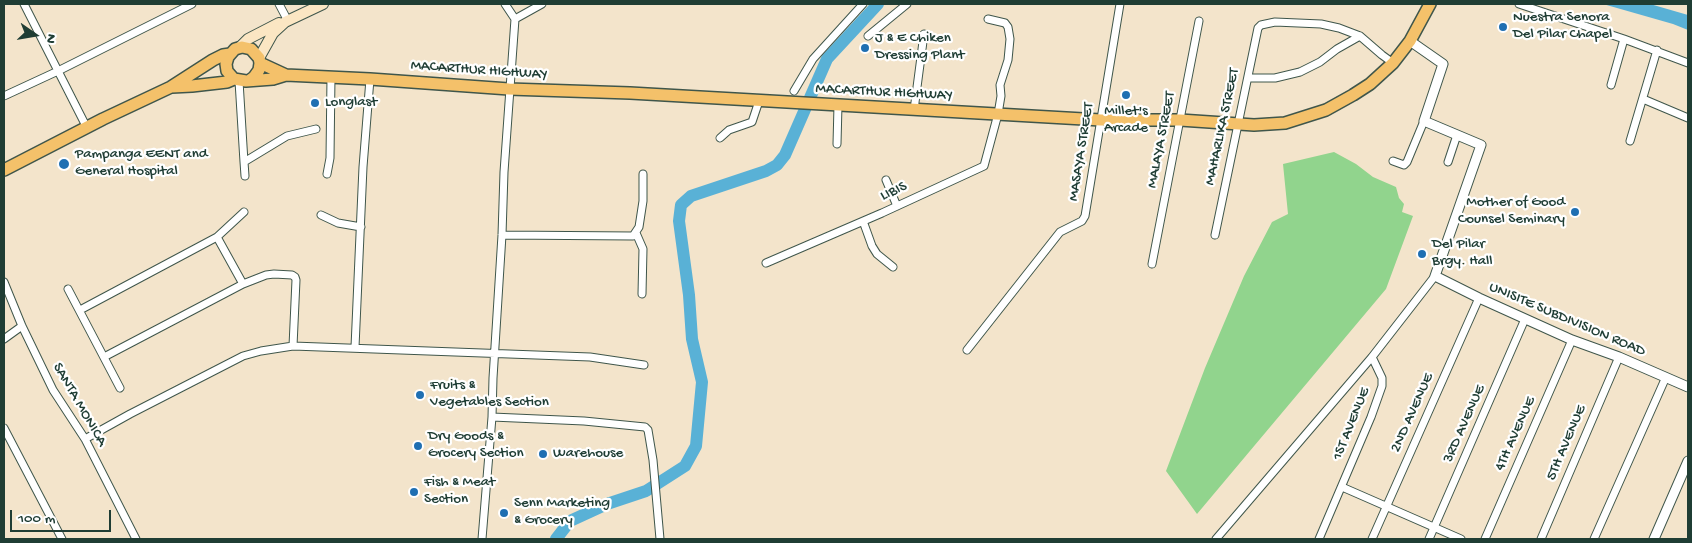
<!DOCTYPE html>
<style>
body{margin:0}
#map{position:relative;width:1692px;height:543px;overflow:hidden;background:#f3e4cb;font-family:"Gochi Hand",sans-serif}
canvas{display:block}
.frame{position:absolute;inset:0;border:5px solid #1f3d34;pointer-events:none}
.north{position:absolute;left:10px;top:10px;width:50px;height:50px;-webkit-text-stroke:4px #fff;paint-order:stroke;rotate:103deg;font-size:14px;font-weight:700;line-height:20px;text-align:center;color:#1f3d34}
.north::after{content:'';display:block;margin:auto;width:18px;height:22px;background:#1f3d34;clip-path:polygon(50% 0,100% 100%,50% 72%,0 100%)}
.scale{position:absolute;left:10px;top:510px;width:101px;height:22px;box-sizing:border-box;border:2px solid #1f3d34;border-top:0;padding-left:6px;font-size:15px;line-height:18px;white-space:nowrap;color:#1f3d34;-webkit-text-stroke:4px #fff;paint-order:stroke}
</style>
<div id="map">
<canvas width="1692" height="543"></canvas>
<div class="frame"></div>
<div class="north">N</div>
<div class="scale">100 m</div>
</div>
<script>
const c = document.querySelector('canvas').getContext('2d');
c.lineJoin = 'round';
function fillPath(path, color) {
  c.fillStyle = color;
  c.fill(path, 'evenodd');
}
function toPath(rows) {
  const path = new Path2D();
  for (const r of rows) {
    path.moveTo(r[0], r[1]);
    for (let i = 2; i < r.length; i += 2) path.lineTo(r[i], r[i + 1]);
  }
  return path;
}
function trace(path, color, width, dash) {
  c.strokeStyle = color;
  c.lineWidth = width;
  c.lineCap = dash ? 'butt' : 'round';
  c.setLineDash(dash || []);
  c.stroke(path);
}
function label(font, color, halo, rows, align = 'center') {
  c.font = font + ' "Gochi Hand",sans-serif';
  c.lineWidth = 4.5;
  c.setLineDash([]);
  c.textBaseline = 'middle';
  c.strokeStyle = halo;
  c.fillStyle = color;
  for (const [text, x, y, turn = 0] of rows) {
    c.save();
    c.translate(x, y);
    c.rotate((+turn || 0) * Math.PI / 180);
    c.textAlign = isNaN(turn) ? turn : align;
    if (halo) c.strokeText(text, 0, 0);
    c.fillText(text, 0, 0);
    c.restore();
  }
}
const green = toPath([
 [1334,152,1356,164,1373,177,1396,187,1399,198,1404,204,1402,212,1413,216,1386,289,1197,514,1166,471,1205,368,1244,276,1272,222,1288,214,1283,164]
]);
const water = toPath([
 [1603,4,1650,4,1688,15,1688,30,1673,24]
]);
const river = toPath([
 [556,539,570,521,607,504,646,491,685,466,696,446,702,382,692,339,689,295,679,221,681,205,691,196,766,171,777,165,785,155,827,59,878,4]
]);
const minor = toPath([
 [24,4,87,128],
 [279,4,288,21],
 [1519,4,1624,39,1688,63],
 [515,19,542,4],
 [868,36,907,4],
 [1248,78,1275,78,1300,72,1320,62,1337,49,1360,36],
 [239,81,244,162,287,136,316,129],
 [1611,85,1624,39],
 [794,91,813,59,863,4],
 [4,96,58,71,192,4],
 [1643,99,1688,118],
 [914,110,924,34],
 [720,138,729,130,752,122,759,101],
 [1630,141,1657,50],
 [837,144,838,105],
 [1393,161,1404,165,1407,162,1424,121],
 [244,162,245,176],
 [1448,162,1457,135],
 [327,174,330,158,331,77],
 [886,180,897,206],
 [321,215,338,223,361,227],
 [863,221,872,246,877,254,893,267],
 [636,233,643,249,642,294],
 [502,235,633,236,639,227,643,201,643,174],
 [1215,235,1258,28,1261,25,1275,22,1321,24,1339,28,1360,36,1382,55,1393,63],
 [217,237,244,212],
 [766,263,882,213,984,166,998,114,1001,96,1000,85,1008,60,1010,39,1008,27,1005,23,988,19],
 [1152,264,1199,21],
 [4,282,22,326,53,390,85,439,136,539],
 [68,289,120,388],
 [80,310,217,237,243,284],
 [4,339,22,326],
 [355,347,363,167,370,79],
 [967,350,1060,232,1082,221,1085,216,1120,4],
 [104,357,243,284,266,275,274,274,292,275,295,277,296,280,293,346],
 [492,417,584,421,645,427,648,430,653,460,660,539],
 [4,428,62,539],
 [85,439,130,414,243,356,261,351,293,346,590,357,644,365],
 [1342,487,1461,539],
 [482,539,492,417,493,378,502,235,504,172,515,19,505,4],
 [1216,539,1372,357,1435,276],
 [1319,539,1371,417,1382,386,1382,378,1372,357],
 [1372,539,1479,298],
 [1429,539,1525,319],
 [1485,539,1572,340],
 [1541,539,1619,357],
 [1594,539,1666,377]
]);
const tertiary = toPath([
 [1410,41,1443,64,1424,121,1481,145,1435,276,1479,298,1572,340,1619,357,1688,387],
 [1654,539,1688,461]
]);
const secondary = toPath([
 [239,48,248,39,279,23],
 [259,58,273,33,285,22,323,4]
]);
const trunk = toPath([
 [260,63,286,75,370,79,509,89,630,93,1101,120,1180,120,1254,125,1285,123,1326,110,1353,95,1370,84,1393,63,1410,41,1430,4],
 [250,80,254,77,259,70,260,63,259,58,251,49,242,47,235,49,228,57,226,64,227,71,234,79,246,81,273,79,286,75],
 [172,87,192,86,227,82,234,79],
 [4,170,103,119,171,87,213,60,223,55,230,54]
]);
const markers = [
 [1503,27,5,"#1f6fb2"],
 [865,48,5,"#1f6fb2"],
 [1126,95,5,"#1f6fb2"],
 [315,103,5,"#1f6fb2"],
 [64,164,6,"#1f6fb2"],
 [1575,212,5,"#1f6fb2"],
 [1422,254,5,"#1f6fb2"],
 [420,395,5,"#1f6fb2"],
 [418,446,5,"#1f6fb2"],
 [543,454,5,"#1f6fb2"],
 [414,492,5,"#1f6fb2"],
 [504,513,5,"#1f6fb2"]
];
const poiNames = [
 ["Nuestra Senora",1513,18],
 ["Del Pilar Chapel",1513,35],
 ["J & E Chiken",875,39],
 ["Dressing Plant",875,56],
 ["Longlast",325,103],
 ["Millet's",1126,112,"center"],
 ["Arcade",1126,129,"center"],
 ["Pampanga EENT and",75,155],
 ["General Hospital",75,172],
 ["Mother of Good",1565,203,"right"],
 ["Counsel Seminary",1565,220,"right"],
 ["Del Pilar",1432,245],
 ["Brgy. Hall",1432,262],
 ["Fruits &",430,386],
 ["Vegetables Section",430,403],
 ["Dry Goods &",428,437],
 ["Grocery Section",428,454],
 ["Warehouse",553,454],
 ["Fish & Meat",424,483],
 ["Section",424,500],
 ["Senn Marketing",514,504],
 ["& Grocery",514,521]
];
const streetNames = [
 ["MACARTHUR HIGHWAY",479,71,4],
 ["MACARTHUR HIGHWAY",884,93,3],
 ["MAHARLIKA STREET",1223,127,-78],
 ["MALAYA STREET",1162,140,-79],
 ["MASAYA STREET",1082,152,-81],
 ["LIBIS",894,192,-25],
 ["UNISITE SUBDIVISION ROAD",1567,320,23],
 ["SANTA MONICA",79,405,60],
 ["2ND AVENUE",1413,413,-66],
 ["1ST AVENUE",1352,424,-68],
 ["3RD AVENUE",1465,424,-66],
 ["4TH AVENUE",1516,434,-66],
 ["5TH AVENUE",1567,443,-67]
];
fillPath(green, '#91d48d');
fillPath(water, '#59b1d6');
trace(river, '#59b1d6', 12);
trace(minor, '#3f564b', 9);
trace(tertiary, '#3f564b', 11);
trace(secondary, '#3f564b', 12);
trace(trunk, '#3f564b', 14);
trace(minor, '#fff', 7);
trace(tertiary, '#fff', 9);
trace(secondary, '#fbe6c3', 10);
trace(trunk, '#f4c16a', 11);
for (const [x, y, r, color] of markers) {
  const dot = new Path2D();
  dot.arc(x, y, r, 0, 2 * Math.PI);
  c.fillStyle = color;
  c.fill(dot);
  trace(dot, '#fff', 2);
}
label('15px', '#1f3d34', '#fff', poiNames, 'left');
label('15px', '#1f3d34', '#fff', streetNames);
</script>
